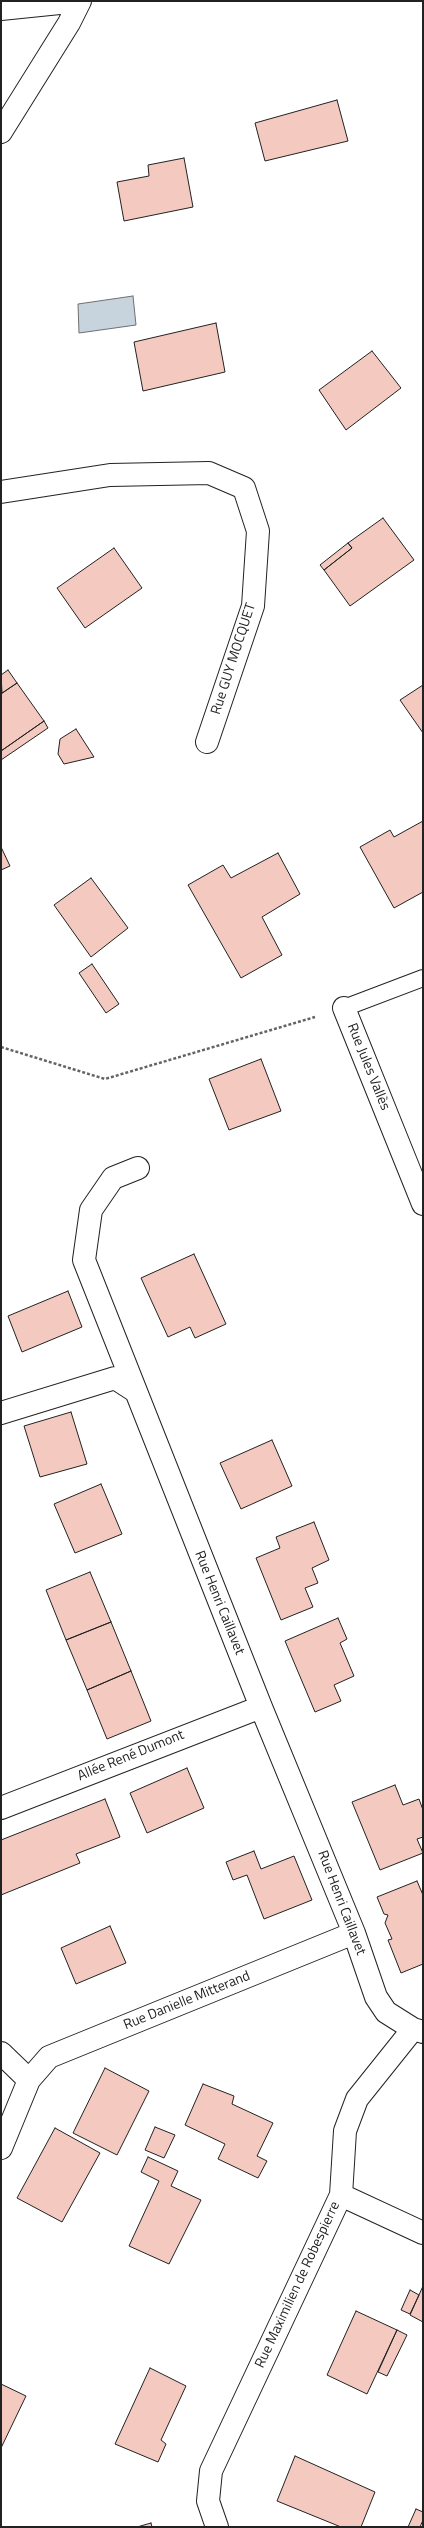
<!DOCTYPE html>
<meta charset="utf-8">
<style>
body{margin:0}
#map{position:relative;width:424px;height:2528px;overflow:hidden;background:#fff;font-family:"Titillium Web",sans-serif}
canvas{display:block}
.frame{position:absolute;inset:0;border:2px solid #222;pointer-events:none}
</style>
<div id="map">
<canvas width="424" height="2528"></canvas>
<div class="frame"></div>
</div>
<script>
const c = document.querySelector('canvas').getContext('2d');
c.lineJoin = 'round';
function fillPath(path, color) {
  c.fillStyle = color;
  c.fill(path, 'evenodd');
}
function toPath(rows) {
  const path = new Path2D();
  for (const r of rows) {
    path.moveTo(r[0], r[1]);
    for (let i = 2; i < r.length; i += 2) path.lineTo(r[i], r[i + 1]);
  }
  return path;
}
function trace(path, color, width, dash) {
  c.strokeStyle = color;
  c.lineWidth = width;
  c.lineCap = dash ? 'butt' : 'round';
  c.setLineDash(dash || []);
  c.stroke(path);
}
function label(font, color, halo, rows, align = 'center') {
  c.font = font + ' "Titillium Web",sans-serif';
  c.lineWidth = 3;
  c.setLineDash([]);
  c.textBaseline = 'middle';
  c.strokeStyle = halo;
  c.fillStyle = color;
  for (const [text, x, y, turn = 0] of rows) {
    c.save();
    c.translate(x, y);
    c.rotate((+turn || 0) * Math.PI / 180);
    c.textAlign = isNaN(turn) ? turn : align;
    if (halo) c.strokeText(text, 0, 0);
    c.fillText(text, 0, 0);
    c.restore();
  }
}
const water = toPath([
 [133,296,136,325,79,333,78,304,133,296]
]);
const building = toPath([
 [337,100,348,141,265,161,255,123,337,100],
 [184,158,193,207,124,221,117,182,149,176,148,165,184,158],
 [216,323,225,372,143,391,134,342,216,323],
 [372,351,401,388,346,430,319,390,372,351],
 [383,518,414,560,350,606,324,570,352,548,348,543,383,518],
 [348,543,352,548,324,570,320,565,348,543],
 [114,548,142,588,85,628,57,588,114,548],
 [8,670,17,683,2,693,1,675,8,670],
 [17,683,44,721,1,751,1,694,17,683],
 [423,685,423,733,400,700,423,685],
 [44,721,48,728,1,760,1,751,44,721],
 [76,729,94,757,64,764,58,754,60,739,76,729],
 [423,821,423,892,394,908,360,847,390,830,394,837,423,821],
 [1,847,10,866,1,870,1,847],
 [278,853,300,894,262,917,282,955,241,978,188,885,223,865,231,878,278,853],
 [91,878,128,928,91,957,54,905,91,878],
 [92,964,119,1004,106,1013,79,973,92,964],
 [261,1059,281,1111,229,1130,209,1079,261,1059],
 [194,1254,226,1324,195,1338,190,1327,168,1337,141,1278,194,1254],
 [68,1291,82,1327,22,1352,8,1316,68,1291],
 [71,1412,87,1464,40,1477,24,1426,71,1412],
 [272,1440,292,1486,241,1509,220,1463,272,1440],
 [101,1484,122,1534,75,1553,54,1504,101,1484],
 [314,1522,329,1560,312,1568,318,1583,305,1588,313,1607,281,1620,256,1558,280,1548,276,1537,314,1522],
 [90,1572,111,1622,66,1640,46,1590,90,1572],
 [338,1618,347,1639,340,1643,354,1676,334,1685,341,1701,315,1712,285,1641,338,1618],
 [111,1622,131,1671,87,1690,66,1640,111,1622],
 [131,1671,151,1721,107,1739,87,1690,131,1671],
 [187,1768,204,1808,147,1833,130,1793,187,1768],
 [395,1785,403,1805,419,1799,423,1810,423,1837,417,1839,423,1853,380,1870,352,1802,395,1785],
 [105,1799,120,1837,76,1854,80,1863,1,1895,1,1840,105,1799],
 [254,1851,261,1869,294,1856,312,1900,264,1919,247,1875,233,1880,226,1862,254,1851],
 [417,1881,423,1895,423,1964,401,1973,388,1940,392,1939,385,1923,388,1915,384,1914,377,1897,417,1881],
 [110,1926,126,1963,76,1984,61,1948,110,1926],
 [105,2068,149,2091,117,2155,73,2133,105,2068],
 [203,2084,234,2096,232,2104,273,2123,257,2156,267,2161,258,2178,218,2159,225,2144,185,2125,203,2084],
 [155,2127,175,2135,164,2158,145,2150,155,2127],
 [55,2128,100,2153,62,2222,17,2198,55,2128],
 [148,2157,178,2171,171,2186,201,2200,169,2264,129,2246,159,2181,141,2172,148,2157],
 [423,2286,423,2322,410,2315,423,2286],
 [410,2290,419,2295,410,2314,401,2310,410,2290],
 [356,2311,397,2330,367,2394,327,2375,356,2311],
 [397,2330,407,2335,387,2376,378,2372,397,2330],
 [150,2368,186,2386,161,2440,166,2444,158,2462,115,2444,150,2368],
 [1,2384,26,2396,1,2448,1,2384],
 [295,2456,375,2492,361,2527,341,2527,277,2501,295,2456],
 [416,2509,423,2512,423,2520,420,2527,408,2527,416,2509],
 [151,2523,152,2527,137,2527,151,2523]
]);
const path = toPath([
 [1,1047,105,1079,315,1017]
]);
const service = toPath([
 [344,1008,423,978]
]);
const minor = toPath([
 [1,9,79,1],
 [1,132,69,23,80,1],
 [1,492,110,475,209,473,244,488,258,531,253,606,207,742],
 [344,1008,423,1204],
 [138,1168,113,1178,91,1210,84,1260,261,1707,354,1933,376,1997,386,2012,413,2029,423,2032],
 [1,1413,115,1378,135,1391],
 [1,1808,261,1707],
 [1,2053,29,2080],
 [1,2148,29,2080,49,2057,354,1933],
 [341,2195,423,2233],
 [217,2527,208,2501,211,2471,341,2195,345,2131,357,2099,413,2029]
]);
const streetNames = [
 ["Rue GUY MOCQUET",234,659,-72],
 ["Rue Jules Vallès",368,1067,68],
 ["Rue Henri Caillavet",219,1603,68],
 ["Allée René Dumont",131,1756,-22],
 ["Rue Henri Caillavet",341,1903,69],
 ["Rue Danielle Mitterand",187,2001,-22],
 ["Rue Maximilien de Robespierre",298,2285,-65]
];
fillPath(water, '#c7d3dd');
trace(water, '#6f6f6f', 1);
fillPath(building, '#f3c9c0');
trace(building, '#222', 1);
trace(service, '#222', 18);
trace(minor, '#222', 24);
trace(path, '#646464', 2.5, [3, 2]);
trace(service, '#fff', 16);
trace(minor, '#fff', 22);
label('14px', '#222', '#fff', streetNames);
</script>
